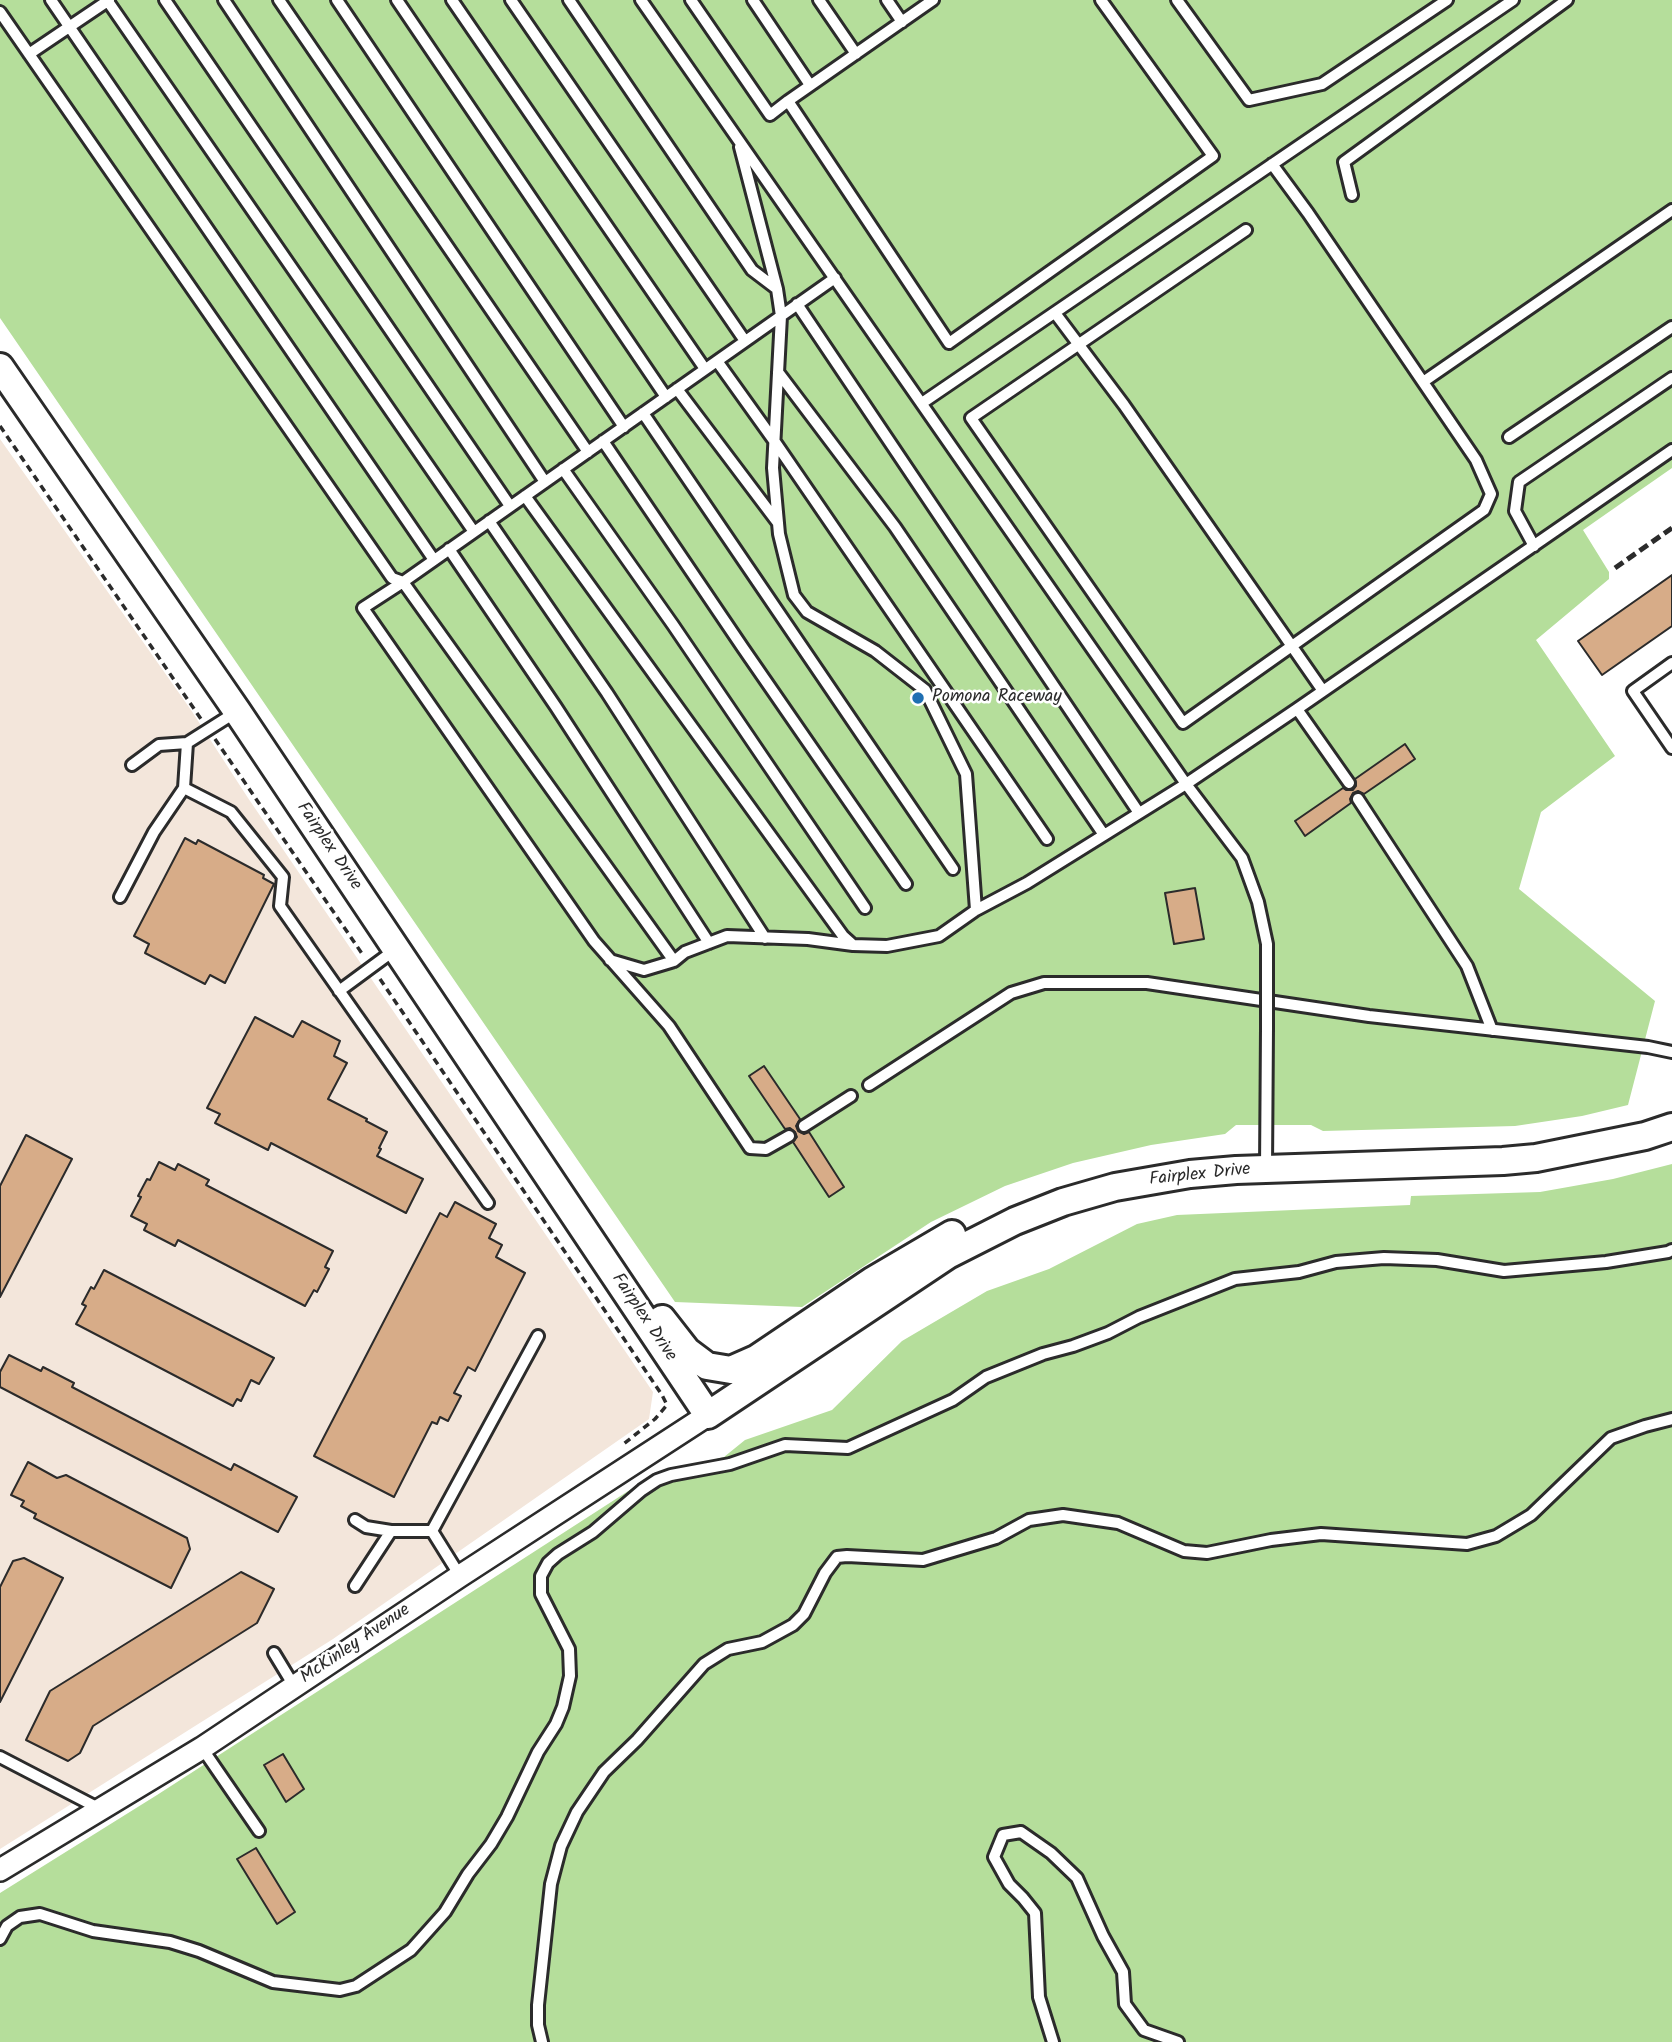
<!DOCTYPE html>
<style>
body{margin:0}
canvas{display:block;background:#fff}
</style>
<canvas width="1672" height="2042"></canvas>
<script>
const c = document.querySelector('canvas').getContext('2d');
c.lineJoin = 'round';
function fillPath(path, color) {
  c.fillStyle = color;
  c.fill(path, 'evenodd');
}
function toPath(rows) {
  const path = new Path2D();
  for (const r of rows) {
    path.moveTo(r[0], r[1]);
    for (let i = 2; i < r.length; i += 2) path.lineTo(r[i], r[i + 1]);
  }
  return path;
}
function trace(path, color, width, dash) {
  c.strokeStyle = color;
  c.lineWidth = width;
  c.lineCap = dash ? 'butt' : 'round';
  c.setLineDash(dash || []);
  c.stroke(path);
}
function label(font, color, halo, rows, align = 'center') {
  c.font = font + ' Kalam,sans-serif';
  c.lineWidth = 5;
  c.setLineDash([]);
  c.textBaseline = 'middle';
  c.strokeStyle = halo;
  c.fillStyle = color;
  for (const [text, x, y, turn = 0] of rows) {
    c.save();
    c.translate(x, y);
    c.rotate((+turn || 0) * Math.PI / 180);
    c.textAlign = isNaN(turn) ? turn : align;
    if (halo) c.strokeText(text, 0, 0);
    c.fillText(text, 0, 0);
    c.restore();
  }
}
const built = toPath([
 [0,439,191,710,248,798,653,1392,649,1419,333,1639,0,1849]
]);
const green = toPath([
 [0,0,1672,0,1672,468,1583,530,1609,572,1609,579,1536,640,1615,756,1541,812,1519,889,1655,1001,1628,1105,1582,1116,1515,1126,1323,1131,1311,1125,1236,1125,1225,1134,1151,1145,1073,1163,1005,1186,931,1222,802,1307,675,1302,0,318],
 [1672,1164,1672,2042,0,2042,0,1893,157,1795,653,1475,724,1457,745,1440,832,1410,902,1341,987,1291,1049,1269,1137,1224,1177,1215,1410,1205,1411,1196,1540,1192,1613,1179]
]);
const building = toPath([
 [1672,575,1672,626,1602,675,1578,641,1672,575],
 [1405,744,1415,759,1364,794,1358,791,1353,793,1350,799,1351,803,1305,836,1295,821,1343,788,1346,790,1353,790,1356,786,1355,779,1405,744],
 [185,838,196,844,198,840,232,858,264,875,263,878,274,884,225,983,210,975,205,984,145,953,149,944,134,936,185,838],
 [1195,888,1204,939,1174,944,1165,893,1195,888],
 [255,1017,293,1037,302,1021,340,1041,334,1056,347,1063,328,1099,367,1119,366,1121,387,1132,379,1148,381,1149,377,1156,423,1179,406,1213,271,1143,268,1150,215,1123,220,1114,207,1108,255,1017],
 [764,1066,800,1119,796,1126,798,1131,804,1134,809,1132,844,1187,829,1197,793,1142,797,1137,795,1132,790,1128,785,1129,749,1076,764,1066],
 [26,1135,72,1159,0,1297,0,1186,26,1135],
 [159,1162,175,1170,178,1164,209,1180,206,1185,333,1251,325,1267,329,1269,317,1292,314,1290,305,1306,178,1240,175,1246,144,1230,147,1224,131,1216,141,1197,138,1196,147,1179,150,1180,159,1162],
 [455,1202,496,1224,489,1238,502,1245,496,1257,525,1273,475,1371,468,1367,454,1393,461,1396,448,1421,440,1417,437,1424,432,1422,394,1497,314,1456,440,1213,447,1217,455,1202],
 [104,1270,274,1358,259,1384,251,1380,241,1401,237,1399,233,1406,76,1324,86,1306,82,1304,91,1287,94,1289,104,1270],
 [9,1355,41,1371,43,1367,74,1383,72,1387,231,1470,234,1464,297,1497,278,1532,0,1387,0,1372,9,1355],
 [28,1462,57,1478,66,1475,187,1538,190,1549,171,1588,34,1518,36,1514,21,1506,24,1501,11,1495,28,1462],
 [24,1558,63,1578,0,1702,0,1587,13,1561,24,1558],
 [241,1572,274,1589,257,1623,93,1726,80,1753,68,1761,26,1740,50,1691,241,1572],
 [283,1754,304,1789,286,1802,264,1765,283,1754],
 [256,1848,295,1912,277,1924,237,1859,256,1848]
]);
const path = toPath([
 [0,426,201,719],
 [215,739,363,955],
 [380,979,662,1395,667,1405,655,1419,621,1446]
]);
const service = toPath([
 [51,0,434,560],
 [107,0,474,532],
 [165,0,510,506],
 [224,0,545,482],
 [279,0,588,452],
 [337,0,624,427],
 [397,0,666,397],
 [452,0,705,369],
 [511,0,745,341],
 [569,0,752,270,777,289],
 [641,0,1186,784,1242,858,1258,902,1267,944,1267,976],
 [691,0,770,115,788,101],
 [753,0,810,85],
 [819,0,856,54],
 [887,0,902,22],
 [933,0,788,101,949,343,1213,156,1101,0],
 [1177,0,1249,100,1322,84,1447,0],
 [0,12,392,578,403,582,835,278],
 [29,54,109,0],
 [740,147,777,289,781,316,773,468,779,534,794,595,807,612,875,651,925,690,966,774,976,910],
 [1352,195,1344,162,1567,0],
 [1246,230,971,418,1183,723,1484,510,1491,494,1476,460,1308,213,1272,164],
 [797,304,1139,813],
 [1055,313,1124,405,1323,691],
 [717,361,775,442,1047,839],
 [778,372,895,527,1104,835],
 [1423,382,1672,210],
 [677,389,778,523],
 [922,403,1513,0],
 [643,413,953,869],
 [1509,437,1672,327],
 [603,441,743,648,906,884],
 [563,469,673,625,865,908],
 [525,496,843,936,853,945,887,946,939,936,976,910,1027,883,1186,784,1297,709,1672,450],
 [489,521,607,693,765,938],
 [1534,546,1515,511,1519,482,1672,378],
 [449,549,556,707,709,943],
 [1672,663,1633,691,1672,748],
 [1297,709,1349,783],
 [236,712,187,743,184,788,231,812,283,877,280,906,488,1203],
 [132,765,159,745,187,743],
 [1358,799,1467,966,1492,1030],
 [120,897,154,832,184,788],
 [610,960,644,970,674,961,685,952,727,936,808,939,853,945],
 [674,961,403,582,363,608,594,941,669,1026,750,1148,766,1149,789,1136],
 [339,991,396,949],
 [869,1085,1011,993,1044,983,1147,983,1369,1016,1648,1047,1672,1052],
 [804,1126,851,1096],
 [1266,1169,1267,1028],
 [355,1520,366,1527,391,1531],
 [432,1531,538,1336],
 [432,1531,460,1576],
 [355,1586,391,1531,432,1531],
 [274,1653,294,1686],
 [202,1748,259,1831],
 [0,1757,102,1810],
 [0,1939,7,1926,20,1917,40,1914,93,1931,170,1942,199,1951,273,1982,340,1990,356,1986,411,1950,445,1912,468,1874,491,1844,507,1817,538,1752,556,1724,563,1707,570,1676,569,1649,541,1594,541,1576,548,1563,558,1554,593,1532,642,1490,657,1480,671,1475,730,1464,785,1445,848,1448,953,1400,986,1377,1043,1354,1073,1346,1108,1333,1139,1317,1235,1279,1299,1272,1336,1262,1384,1258,1437,1260,1504,1271,1606,1262,1668,1252,1672,1250],
 [542,2042,538,2025,538,2005,551,1884,561,1846,577,1812,604,1772,637,1740,704,1664,728,1649,762,1642,793,1625,804,1614,825,1573,837,1557,847,1556,923,1560,996,1538,1029,1520,1063,1515,1118,1523,1184,1551,1207,1553,1271,1540,1321,1534,1467,1544,1496,1536,1531,1515,1611,1438,1645,1426,1672,1419],
 [1053,2042,1039,1997,1035,1913,1023,1898,1009,1884,994,1857,1003,1835,1021,1832,1051,1853,1077,1878,1103,1936,1123,1972,1125,2004,1144,2030,1178,2042]
]);
const minor = toPath([
 [0,1870,202,1748,460,1576,708,1415]
]);
const tertiary = toPath([
 [0,367,237,711,708,1415,948,1255,1015,1221,1063,1202,1115,1187,1190,1174,1236,1170,1503,1161,1536,1158,1645,1136,1672,1127],
 [662,1319,687,1351,707,1366,731,1370,756,1359,872,1281,952,1234]
]);
const rail = toPath([
 [1615,568,1672,528]
]);
const serviceBridge = toPath([
 [1267,1028,1267,976]
]);
const markers = [
 [918,698,7,"#1f6fb2"]
];
const poiNames = [
 ["Pomona Raceway",932,698]
];
const streetNames = [
 ["Fairplex Drive",328,847,56],
 ["Fairplex Drive",1200,1176,-6],
 ["Fairplex Drive",643,1318,56],
 ["McKinley Avenue",356,1645,-34]
];
fillPath(built, '#f3e6db');
fillPath(green, '#b5de9b');
fillPath(building, '#d7ac88');
trace(building, '#2b2b2b', 2);
trace(service, '#2b2b2b', 16);
trace(minor, '#2b2b2b', 26);
trace(tertiary, '#2b2b2b', 32);
trace(path, '#2b2b2b', 3.5, [7, 5]);
trace(service, '#fff', 10);
trace(minor, '#fff', 21);
trace(tertiary, '#fff', 26);
trace(rail, '#2b2b2b', 5, [10, 5]);
trace(serviceBridge, '#2b2b2b', 16, []);
trace(serviceBridge, '#fff', 10);
for (const [x, y, r, color] of markers) {
  const dot = new Path2D();
  dot.arc(x, y, r, 0, 2 * Math.PI);
  c.fillStyle = color;
  c.fill(dot);
  trace(dot, '#fff', 2.5);
}
label('18px', '#2b2b2b', '#fff', poiNames, 'left');
label('18px', '#2b2b2b', '#fff', streetNames);
</script>
